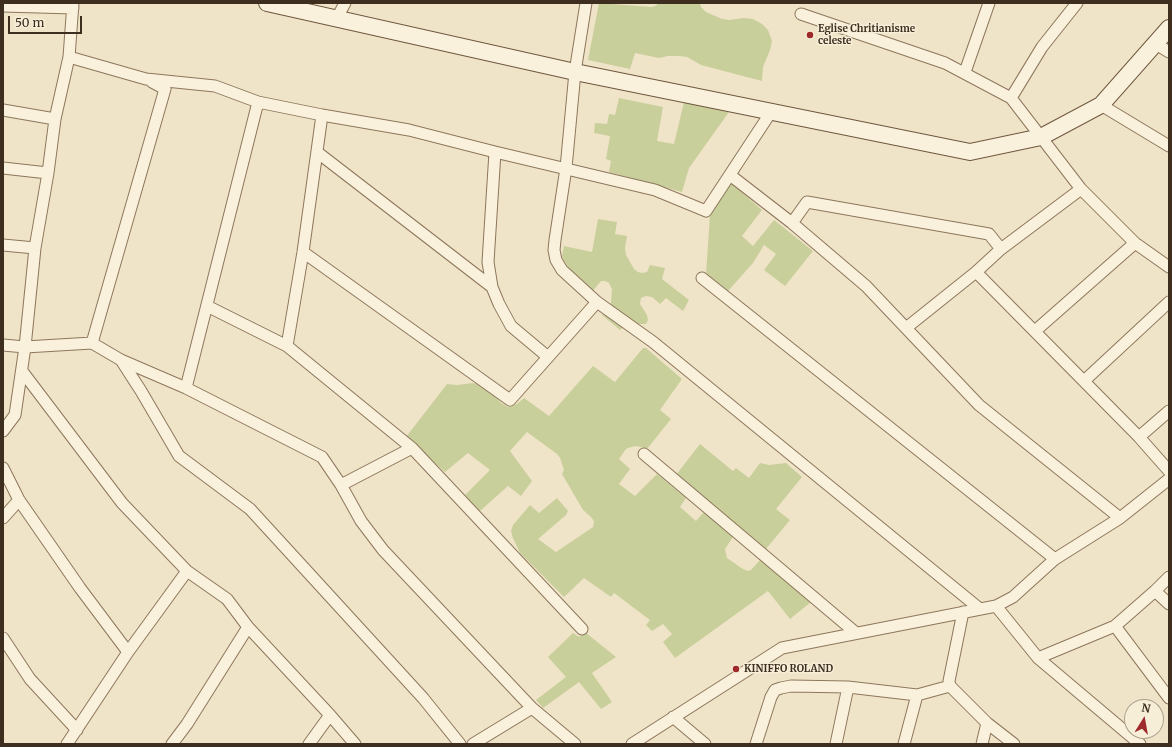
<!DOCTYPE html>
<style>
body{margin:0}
#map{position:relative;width:1172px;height:747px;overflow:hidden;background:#f0e4c8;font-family:Merriweather,serif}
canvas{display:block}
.frame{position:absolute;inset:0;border:4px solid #3d2e20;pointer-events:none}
.north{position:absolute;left:1124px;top:699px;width:40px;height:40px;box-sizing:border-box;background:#f7eed8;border:1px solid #ada18e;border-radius:50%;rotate:11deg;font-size:11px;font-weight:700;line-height:16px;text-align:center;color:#3d2e20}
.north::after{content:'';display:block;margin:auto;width:14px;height:18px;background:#9e2a2b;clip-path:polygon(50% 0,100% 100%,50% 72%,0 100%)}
.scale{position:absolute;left:8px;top:16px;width:74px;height:18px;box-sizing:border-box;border:2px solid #3d2e20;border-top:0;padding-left:5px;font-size:12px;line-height:14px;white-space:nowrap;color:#3d2e20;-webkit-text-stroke:3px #f7eed8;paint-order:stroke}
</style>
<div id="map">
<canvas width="1172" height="747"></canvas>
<div class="frame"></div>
<div class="north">N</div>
<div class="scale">50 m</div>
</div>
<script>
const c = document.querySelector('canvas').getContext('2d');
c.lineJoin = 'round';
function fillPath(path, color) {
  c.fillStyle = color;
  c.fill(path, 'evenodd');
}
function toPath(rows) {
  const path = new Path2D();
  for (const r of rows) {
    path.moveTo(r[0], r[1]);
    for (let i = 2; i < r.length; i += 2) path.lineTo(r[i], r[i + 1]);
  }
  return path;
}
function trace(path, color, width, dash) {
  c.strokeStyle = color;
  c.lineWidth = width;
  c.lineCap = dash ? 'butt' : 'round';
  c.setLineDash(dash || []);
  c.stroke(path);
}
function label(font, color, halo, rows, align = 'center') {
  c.font = font + ' Merriweather,serif';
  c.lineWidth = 3;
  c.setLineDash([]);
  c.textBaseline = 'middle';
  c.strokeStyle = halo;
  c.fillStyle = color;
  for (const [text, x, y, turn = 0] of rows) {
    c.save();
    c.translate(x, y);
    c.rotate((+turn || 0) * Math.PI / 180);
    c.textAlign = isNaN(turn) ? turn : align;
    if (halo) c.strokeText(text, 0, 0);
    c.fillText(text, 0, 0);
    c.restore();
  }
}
const green = toPath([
 [599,3,652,7,657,5,658,3,700,3,701,7,706,12,722,19,729,20,744,18,753,19,762,24,768,30,772,41,770,50,763,67,762,81,701,65,687,57,679,56,668,56,659,58,635,53,630,69,588,60],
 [619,98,663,107,657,141,674,144,684,102,729,112,689,168,682,192,609,172,611,161,606,159,610,136,594,133,595,123,607,124,609,114,615,115],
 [731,183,762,210,742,236,753,246,774,220,813,251,785,286,764,270,776,254,764,245,753,263,728,291,706,274,710,215],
 [598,219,617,222,615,234,627,236,625,248,626,255,634,269,638,272,642,273,647,272,650,265,665,268,662,279,689,300,683,311,666,298,660,304,652,297,646,296,641,298,640,304,647,315,648,320,646,324,639,324,634,322,628,323,620,330,602,315,611,303,612,289,609,283,605,281,601,281,591,293,587,293,564,261,562,256,564,246,592,252],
 [643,348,646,348,682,379,660,410,671,419,647,449,637,446,631,447,626,449,619,459,630,469,619,484,635,496,657,474,686,498,680,507,696,521,704,512,733,537,725,549,727,558,743,569,748,571,751,570,761,559,811,602,790,619,768,591,675,658,663,642,672,634,663,624,652,631,646,625,650,620,614,593,611,597,584,578,564,597,520,553,513,538,511,531,513,525,530,505,539,513,557,498,568,511,566,515,538,539,556,552,593,527,594,521,591,517,583,510,562,474,564,470,560,458,557,454,527,432,510,451,532,481,521,496,508,486,480,511,465,495,490,470,468,453,445,472,406,437,447,384,457,385,473,383,481,385,487,388,501,403,508,407,517,404,524,398,549,416,593,366,615,382],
 [700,444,733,471,736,468,749,478,760,463,769,465,786,463,802,477,776,509,790,520,766,549,676,475],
 [585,632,616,657,592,673,612,702,601,709,579,682,543,708,536,700,566,677,548,657,573,633,579,637]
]);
const street = toPath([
 [586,3,575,72,566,168,555,240,554,250,556,260,562,270,597,302,653,342,980,609],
 [1077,3,1042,47,1011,98,1081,189,1135,243,1169,267],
 [3,6,73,8],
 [801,14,945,63,1011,98],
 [337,18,345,3],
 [1156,44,1169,52],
 [69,57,146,79,215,86,258,102,322,115,409,130,495,152,655,190,706,211,771,112],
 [965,72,989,3],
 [1101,105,1169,146],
 [3,110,55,119],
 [317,152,492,287],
 [495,152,488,262,492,287,499,304,511,326,548,357],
 [3,168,48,173],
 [730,175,792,223,866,286,979,405,1120,518],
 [792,223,807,202,989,234,1001,249],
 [3,245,35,248],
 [303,252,510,400,597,302],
 [976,272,1139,437,1169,471],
 [702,278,1055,559],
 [207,306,287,346,412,448,582,629],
 [906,328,976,272,1001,249,1081,189],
 [1035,331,1135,243],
 [92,343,165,89,152,82],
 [3,345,25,347,92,343,121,360,186,388,322,457,341,485,361,521,383,550,532,708,575,744],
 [287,346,303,252,322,115],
 [121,360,141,391,179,456,250,509,423,698,460,744],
 [22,371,122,503,187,571,227,599,248,627,330,715,355,744],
 [1084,381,1169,302],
 [186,388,258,102],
 [3,431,15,415,25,347,35,248,48,173,55,119,69,57,73,3],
 [1139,437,1169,411],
 [644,454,856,633],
 [3,468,19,500,80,588,128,652],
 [341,485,412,448],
 [3,518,19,500],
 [1155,591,1169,604],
 [996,606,1038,658,1140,744],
 [963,612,949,681,950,686,987,723,1014,744],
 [1115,626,1169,698],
 [3,638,30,679,77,730],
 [1038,658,1115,626,1155,591,1169,577],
 [673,717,705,744],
 [67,744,128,652,187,571],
 [172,744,187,724,248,627],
 [309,744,330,715],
 [473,744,532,708],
 [632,744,782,648,996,606,1013,597,1055,559,1120,518,1169,479],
 [756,744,771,697,775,690,781,688,791,686,848,687,917,695,950,686],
 [836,744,848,687],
 [904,744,917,695],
 [982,744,987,723]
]);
const secondary = toPath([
 [267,3,575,72,970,152,1041,137,1101,105,1169,28]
]);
const markers = [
 [810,35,4,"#9e2a2b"],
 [736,669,4,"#9e2a2b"]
];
const poiNames = [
 ["Eglise Chritianisme",818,29],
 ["celeste",818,41],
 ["KINIFFO ROLAND",744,669]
];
fillPath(green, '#c9cf9b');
trace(street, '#8d765c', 13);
trace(secondary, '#6f573f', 18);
trace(street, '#faf1dc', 11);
trace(secondary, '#faf1dc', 16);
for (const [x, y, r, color] of markers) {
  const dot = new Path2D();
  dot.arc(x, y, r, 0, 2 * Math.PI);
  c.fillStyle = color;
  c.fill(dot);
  trace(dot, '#f7eed8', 1.5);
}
label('bold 10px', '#3d2e20', '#f7eed8', poiNames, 'left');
</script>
